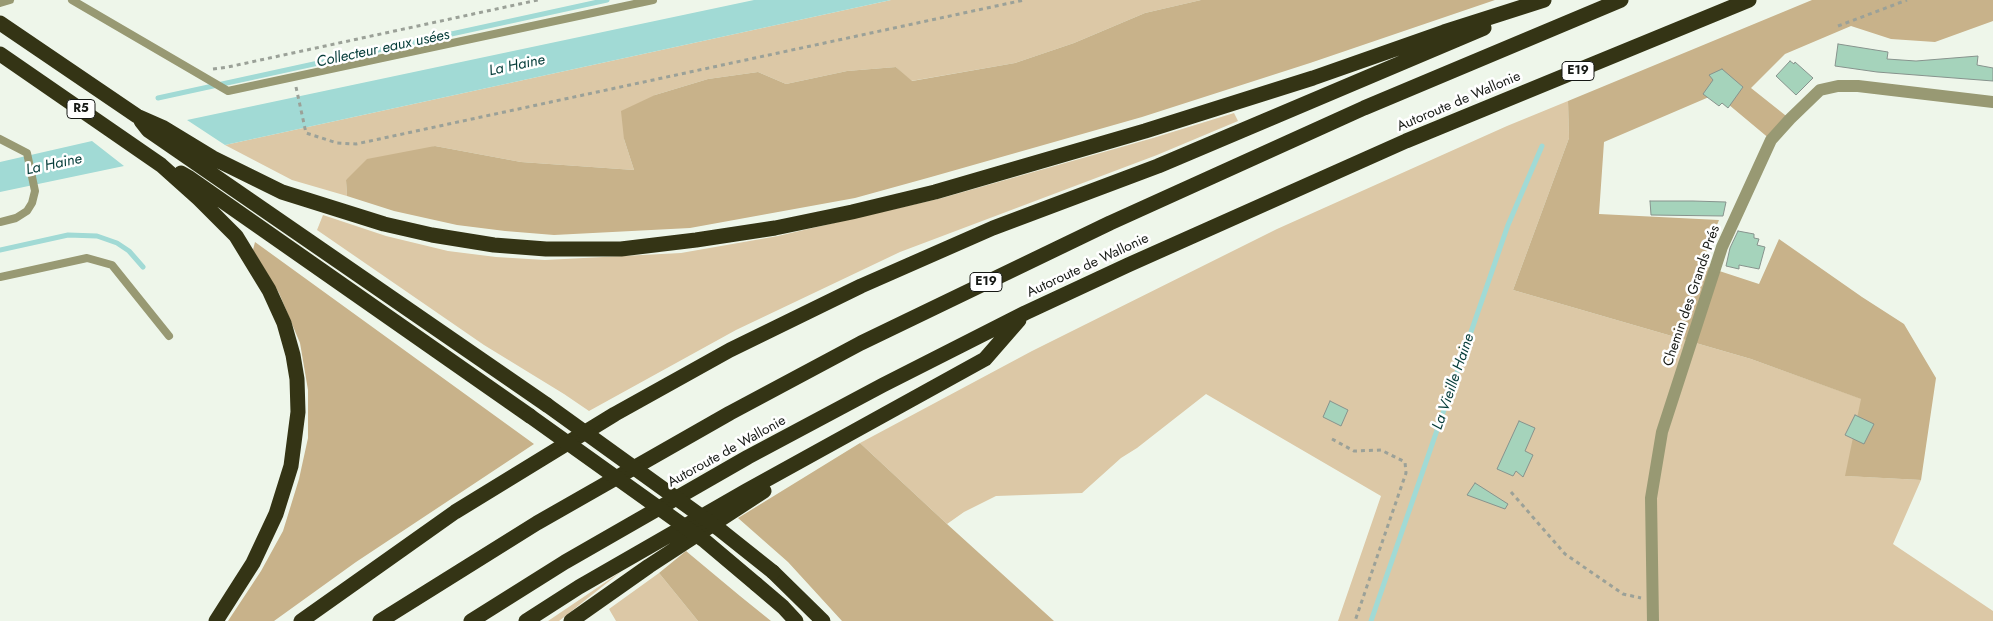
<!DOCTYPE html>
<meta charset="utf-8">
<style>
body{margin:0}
canvas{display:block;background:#eef6ea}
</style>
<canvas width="1993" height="621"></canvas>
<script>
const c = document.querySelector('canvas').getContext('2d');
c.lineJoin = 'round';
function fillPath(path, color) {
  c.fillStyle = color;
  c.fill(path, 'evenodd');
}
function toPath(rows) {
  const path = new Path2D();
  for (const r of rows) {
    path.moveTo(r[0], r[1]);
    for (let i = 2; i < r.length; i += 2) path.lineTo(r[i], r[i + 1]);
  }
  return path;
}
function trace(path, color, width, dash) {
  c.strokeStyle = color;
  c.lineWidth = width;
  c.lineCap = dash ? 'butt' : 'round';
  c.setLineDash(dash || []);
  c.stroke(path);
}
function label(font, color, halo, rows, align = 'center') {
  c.font = font + ' Jost,sans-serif';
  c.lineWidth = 5;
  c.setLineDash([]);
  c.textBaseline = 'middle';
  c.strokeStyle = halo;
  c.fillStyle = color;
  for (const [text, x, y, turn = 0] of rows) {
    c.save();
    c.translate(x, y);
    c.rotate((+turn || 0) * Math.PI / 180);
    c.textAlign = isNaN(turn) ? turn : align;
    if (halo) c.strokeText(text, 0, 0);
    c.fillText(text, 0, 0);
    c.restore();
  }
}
const green = toPath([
 [891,0,1201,0,1145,13,1074,43,1015,63,911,81,896,67,847,71,786,84,758,72,708,79,655,95,624,139,634,170,521,162,435,146,346,180,347,196,292,180,225,145],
 [1568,101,1569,138,1513,290,1751,359,1862,399,1846,476,1921,480,1893,544,1993,611,1993,621,1338,621,1381,496,1206,394,1137,448,1121,458,1082,493,996,496,964,512,947,524,860,443,1032,351,1277,229,1507,126],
 [1234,113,1238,121,1157,155,900,252,736,330,589,411,564,394,484,345,317,230,323,215,386,236,448,251,496,257,545,260,681,253,778,236,942,198,1153,138],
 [622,571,559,621,548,621],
 [659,573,698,621,616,621,609,609]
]);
const forest = toPath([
 [1201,0,1495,0,1310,63,1142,117,931,177,855,198,690,228,554,235,505,231,457,225,394,211,347,196,346,180,367,159,435,146,521,162,634,170,624,139,621,111,655,95,708,79,758,72,786,84,847,71,896,67,912,81,1015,63,1074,43,1145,13],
 [1812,0,1993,0,1993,21,1935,42,1891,39,1851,26,1785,54,1751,88,1790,119,1771,140,1716,94,1604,142,1599,214,1719,220,1701,265,1759,284,1779,239,1862,297,1904,324,1936,378,1921,480,1845,476,1861,399,1751,359,1513,290,1569,138,1568,101],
 [255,242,534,444,356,562,274,621,228,621,261,571,283,531,299,479,308,438,308,390,300,343,279,293,253,250],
 [860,443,947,524,1054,621,842,621,788,562,738,518],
 [686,551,740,596,771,621,698,621,659,573]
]);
const water = toPath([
 [754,0,891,0,225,145,187,120],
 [92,141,124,166,0,192,0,162]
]);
const stream = toPath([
 [158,98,607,0],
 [0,250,68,235,97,236,117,243,129,251,143,267],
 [1371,621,1508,225,1542,146]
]);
const building = toPath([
 [1838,44,1888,52,1887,59,1916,61,1978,56,1977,65,1993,68,1993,81,1877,72,1835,66,1838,44],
 [1790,61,1794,64,1795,62,1813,78,1796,95,1776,76,1790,61],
 [1722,69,1743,87,1728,108,1722,103,1719,106,1703,94,1713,80,1709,75,1722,69],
 [1650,201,1693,201,1726,202,1723,216,1651,215,1650,201],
 [1738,231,1754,234,1754,238,1759,239,1757,245,1765,247,1759,269,1739,265,1739,269,1726,266,1730,248,1738,231],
 [1330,401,1348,410,1341,426,1323,417,1330,401],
 [1855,415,1874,424,1864,444,1845,435,1855,415],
 [1519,421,1535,428,1525,451,1533,455,1523,477,1516,471,1513,476,1497,469,1519,421],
 [1475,483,1508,504,1505,509,1467,495,1475,483]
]);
const path = toPath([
 [1838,26,1907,0],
 [213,69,228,67,538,0],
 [296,87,306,133,337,143,356,144,1024,0],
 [1332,439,1354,451,1381,450,1405,462,1406,473,1355,621],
 [1511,492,1565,554,1623,594,1641,598]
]);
const lane = toPath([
 [72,0,228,91,653,0],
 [0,3,10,0],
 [0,139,27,153,35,191,32,203,27,211,16,218,0,222],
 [0,277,87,258,112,265,169,336]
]);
const street = toPath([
 [1653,621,1651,498,1662,432,1722,247,1771,140,1790,119,1820,90,1838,86,1858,86,1993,102]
]);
const highway = toPath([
 [0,23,137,116,162,127,213,158,282,192,384,224,432,235,494,245,546,249,621,249,696,240,775,228,852,212,935,192,1145,131,1313,78,1444,32,1544,0],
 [0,54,161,165,199,199,236,236,269,290,284,323,293,355,297,379,298,412,291,466,276,514,253,563,216,621],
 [141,121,148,130,547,405],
 [181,173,188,177,530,416],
 [773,572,823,621],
 [756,584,783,607,796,621],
 [301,621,455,512,615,414,730,350,861,286,993,228,1158,166,1484,28],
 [380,621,537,523,730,413,861,343,1110,223,1364,108,1621,0],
 [471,621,565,562,748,457,883,385,1025,313,1128,265,1406,141,1749,0],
 [526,621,579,587,746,491,985,359,1019,320],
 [571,621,649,566,764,491]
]);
const highwayBridge = toPath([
 [547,405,719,529,773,572],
 [530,416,705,541,756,584]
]);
const shields = [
 [1578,71,32],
 [81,109,28],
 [986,282,32]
];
const shieldNames = [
 ["E19",1578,71],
 ["R5",81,109],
 ["E19",986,282]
];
const streetNames = [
 ["Autoroute de Wallonie",1459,102,-23],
 ["Autoroute de Wallonie",1088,266,-25],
 ["Chemin des Grands Prés",1692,296,-71],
 ["Autoroute de Wallonie",727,452,-29]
];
const waterNames = [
 ["Collecteur eaux usées",383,49,-12],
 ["La Haine",517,66,-12],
 ["La Haine",54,165,-12],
 ["La Vieille Haine",1454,382,-71]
];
fillPath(green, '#dcc8a6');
fillPath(forest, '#c8b28a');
fillPath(water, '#a1dad5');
trace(stream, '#a1dad5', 5);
fillPath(building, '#a5d3bb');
trace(building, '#87938d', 1);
trace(path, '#9ba198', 3, [4, 4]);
trace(lane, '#989973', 8);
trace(street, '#989973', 12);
trace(highway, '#343415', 15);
trace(highwayBridge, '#343415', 15);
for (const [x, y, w] of shields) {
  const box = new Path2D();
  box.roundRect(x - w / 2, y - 9.5, w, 19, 4);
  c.fillStyle = '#fff';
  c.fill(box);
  trace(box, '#161915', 1);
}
label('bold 12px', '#161915', null, shieldNames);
label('14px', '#161915', '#fff', streetNames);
label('italic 15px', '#053c39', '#fff', waterNames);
</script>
